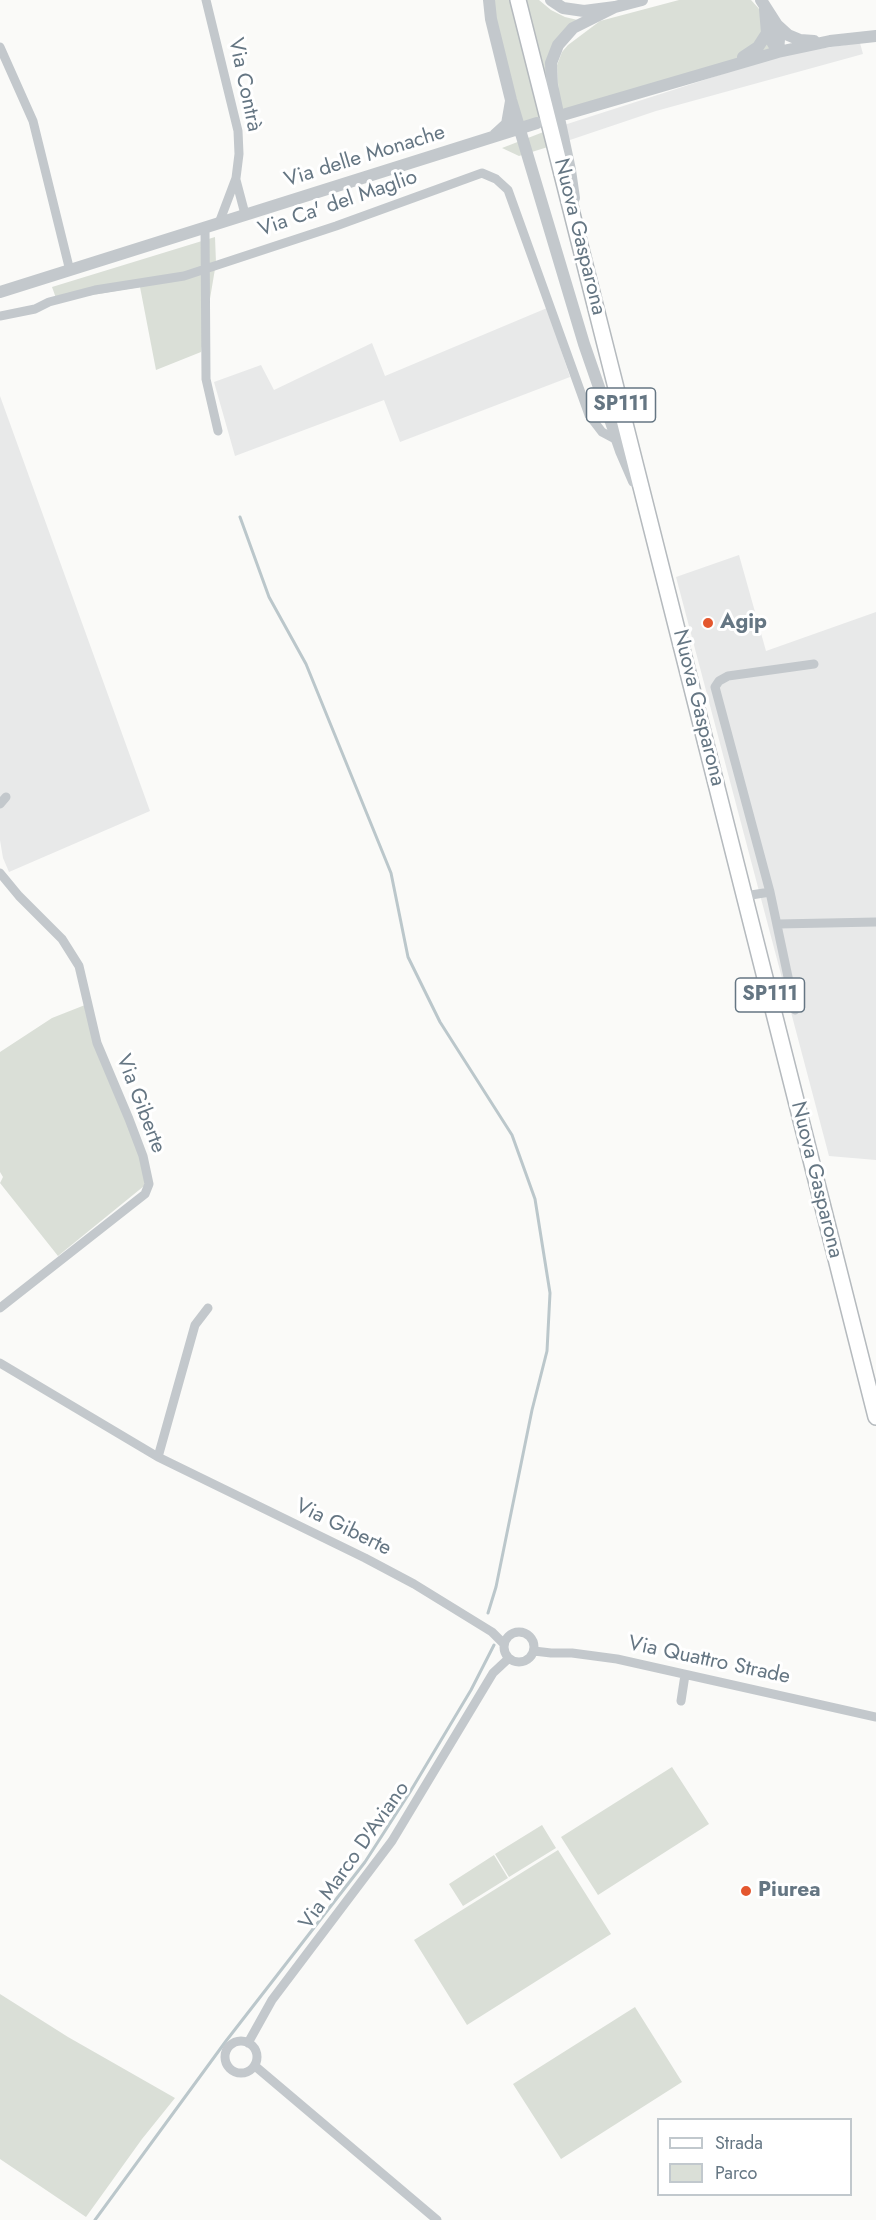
<!DOCTYPE html>
<meta charset="utf-8">
<style>
body{margin:0}
#map{position:relative;width:876px;height:2220px;overflow:hidden;background:#fafaf8;font-family:Jost,sans-serif}
canvas{display:block}
.legend{position:absolute;left:657px;top:2118px;width:195px;height:78px;box-sizing:border-box;background:#fff;border:2px solid #c1c8cd;margin:0;padding:8px 10px;list-style:none;font-size:18px;color:#657683}
.legend li{display:flex;align-items:center;gap:12px;height:30px}
.legend b{width:30px;border:2px solid #c1c8cd}
</style>
<div id="map">
<canvas width="876" height="2220"></canvas>
<ul class="legend">
<li><b style="height:8px;background:#fff"></b>Strada</li>
<li><b style="height:16px;background:#dadfd7"></b>Parco</li>
</ul>
</div>
<script>
const c = document.querySelector('canvas').getContext('2d');
c.lineJoin = 'round';
function fillPath(path, color) {
  c.fillStyle = color;
  c.fill(path, 'evenodd');
}
function toPath(rows) {
  const path = new Path2D();
  for (const r of rows) {
    if (r.length === 3) {
      path.moveTo(r[0] + r[2], r[1]);
      path.arc(r[0], r[1], r[2], 0, 2 * Math.PI);
      continue;
    }
    path.moveTo(r[0], r[1]);
    for (let i = 2; i < r.length; i += 2) path.lineTo(r[i], r[i + 1]);
  }
  return path;
}
function trace(path, color, width, dash) {
  c.strokeStyle = color;
  c.lineWidth = width;
  c.lineCap = dash ? 'butt' : 'round';
  c.setLineDash(dash || []);
  c.stroke(path);
}
function label(font, color, halo, rows, align = 'center') {
  c.font = font + ' Jost,sans-serif';
  c.lineWidth = 6;
  c.setLineDash([]);
  c.textBaseline = 'middle';
  c.strokeStyle = halo;
  c.fillStyle = color;
  for (const [text, x, y, turn = 0] of rows) {
    c.save();
    c.translate(x, y);
    c.rotate((+turn || 0) * Math.PI / 180);
    c.textAlign = isNaN(turn) ? turn : align;
    if (halo) c.strokeText(text, 0, 0);
    c.fillText(text, 0, 0);
    c.restore();
  }
}
const built = toPath([
 [860,43,863,54,656,111,564,142,561,126,788,53],
 [547,308,570,377,400,442,384,400,235,456,214,382,261,365,274,390,372,343,385,376],
 [0,396,150,811,9,872,3,858,0,840],
 [739,555,766,651,876,612,876,1160,829,1156,676,577]
]);
const green = toPath([
 [490,0,511,0,544,124,517,134],
 [520,0,539,0,551,10,565,17,586,22,555,47,549,103],
 [679,0,751,0,761,11,773,49,560,118,557,65,562,52,568,45,600,21],
 [546,131,551,146,519,156,502,148],
 [215,237,216,263,201,352,156,370,140,287,57,301,52,287],
 [85,1005,148,1172,144,1186,58,1256,0,1183,3,1177,0,1172,0,1052,52,1018],
 [672,1767,709,1824,598,1895,561,1837],
 [542,1825,556,1848,509,1877,495,1854],
 [558,1850,611,1934,467,2025,414,1940],
 [494,1855,508,1878,463,1906,449,1884],
 [0,1994,68,2037,175,2098,142,2139,86,2217,0,2159],
 [635,2007,682,2082,561,2159,513,2084]
]);
const stream = toPath([
 [240,517,269,597,306,664,391,873,408,957,440,1022,512,1135,535,1199,550,1293,547,1351,532,1410,496,1587,488,1613],
 [95,2220,226,2041,365,1862,410,1792,471,1690,494,1645]
]);
const minor = toPath([
 [206,0,238,131,239,154,236,178,219,223],
 [0,47,33,121,70,271],
 [236,180,245,214],
 [205,227,206,379,218,431],
 [0,316,35,309,49,302,95,290,184,276,336,226,482,173,496,179,508,190,589,415,602,432,617,440],
 [0,804,6,797],
 [0,873,19,896,62,939,79,966,97,1043,129,1119,143,1156,149,1184,145,1194,0,1308],
 [745,896,770,892],
 [778,924,876,922],
 [795,1010,770,892,715,687,719,681,728,676,814,664],
 [0,1363,158,1457,365,1558,414,1584,492,1632,504,1644],
 [158,1457,195,1325,208,1308],
 [519,1647,15],
 [534,1651,551,1653,572,1653,617,1659,876,1717],
 [681,1701,685,1675],
 [241,2057,16],
 [248,2043,272,2000,392,1841,493,1673,508,1659],
 [255,2066,437,2220]
]);
const tertiary = toPath([
 [489,0,491,19,511,100,584,344,621,451,634,481],
 [551,0,563,8,584,11,615,7,642,0],
 [761,0,777,25,779,39,778,52],
 [765,9,767,33,778,52],
 [777,25,788,35,800,40,814,41],
 [743,57,758,47,767,33],
 [566,114,778,52,830,41,876,36],
 [495,135,507,124,511,101],
 [574,198,570,170,552,85,551,63,558,45,573,28,615,7],
 [0,292,537,123]
]);
const primary = toPath([
 [518,0,876,1417]
]);
const markers = [
 [708,623,6,"#e4572e"],
 [746,1891,6,"#e4572e"]
];
const shields = [
 [621,405,69],
 [770,995,69]
];
const shieldNames = [
 ["SP111",621,405],
 ["SP111",770,995]
];
const streetNames = [
 ["Via Contrà",244,85,78],
 ["Via delle Monache",365,157,-17],
 ["Via Ca' del Maglio",338,204,-19],
 ["Nuova Gasparona",579,237,76],
 ["Nuova Gasparona",698,708,76],
 ["Via Giberte",140,1104,69],
 ["Nuova Gasparona",816,1180,76],
 ["Via Giberte",343,1528,26],
 ["Via Quattro Strade",709,1661,12],
 ["Via Marco D'Aviano",355,1856,-55]
];
const poiNames = [
 ["Agip",720,623],
 ["Piurea",758,1891]
];
fillPath(built, '#e8e9e9');
fillPath(green, '#dadfd7');
trace(stream, '#bbc7cb', 3);
trace(primary, '#b5babe', 18);
trace(minor, '#c3c8cc', 9);
trace(tertiary, '#c3c8cc', 12);
trace(primary, '#fff', 15);
for (const [x, y, r, color] of markers) {
  const dot = new Path2D();
  dot.arc(x, y, r, 0, 2 * Math.PI);
  c.fillStyle = color;
  c.fill(dot);
  trace(dot, '#fff', 2);
}
for (const [x, y, w] of shields) {
  const box = new Path2D();
  box.roundRect(x - w / 2, y - 17, w, 34, 4.5);
  c.fillStyle = '#fff';
  c.fill(box);
  trace(box, '#657683', 1.5);
}
label('bold 20px', '#657683', null, shieldNames);
label('21px', '#657683', '#fff', streetNames);
label('bold 21px', '#657683', '#fff', poiNames, 'left');
</script>
